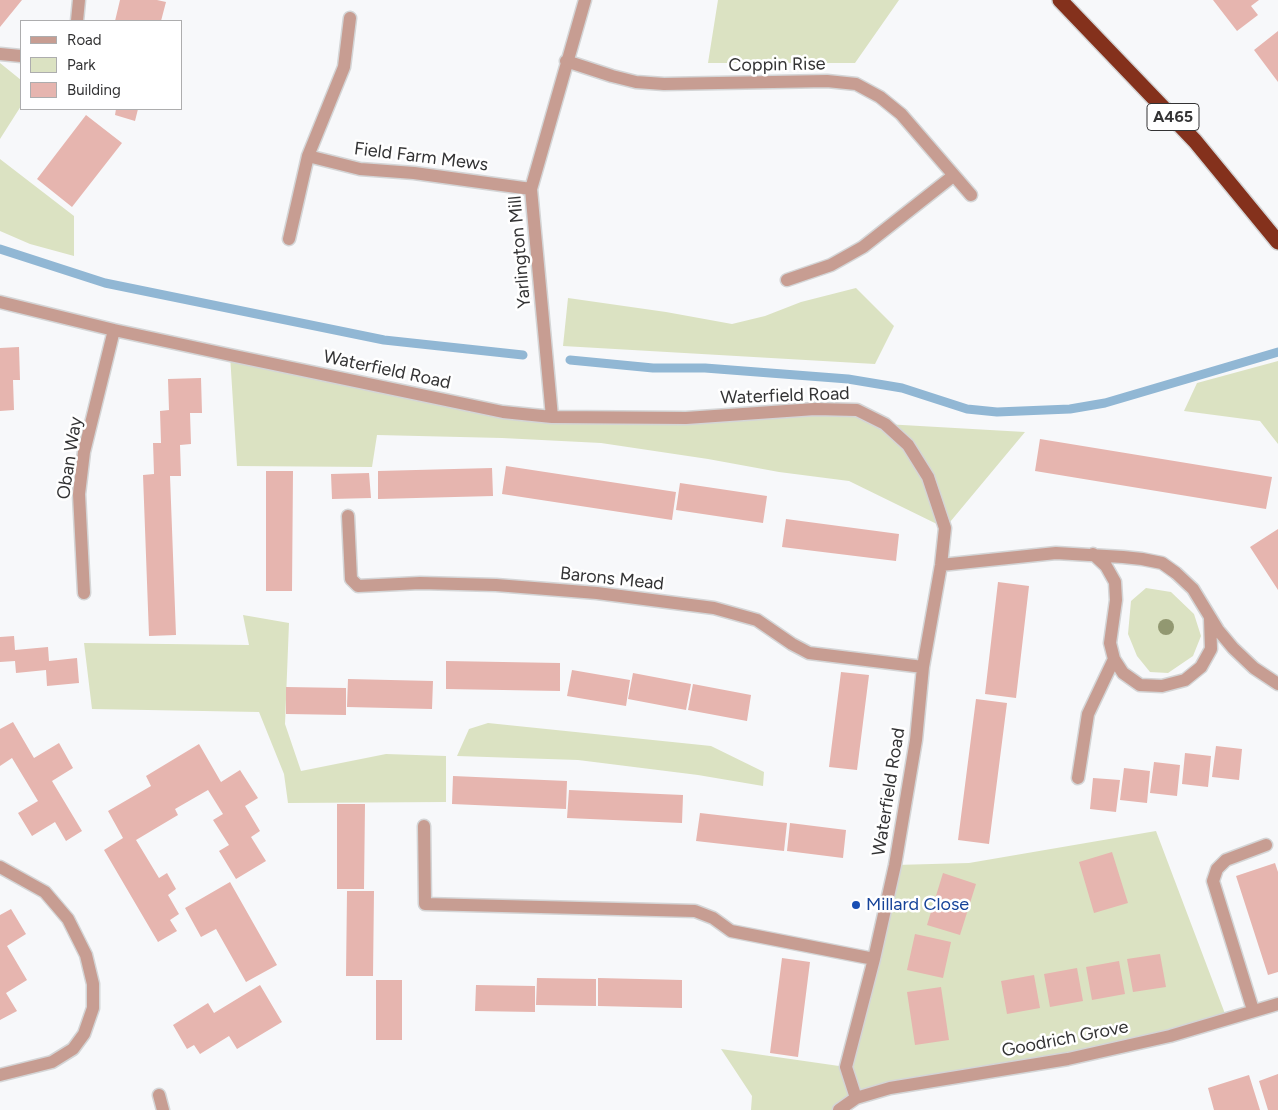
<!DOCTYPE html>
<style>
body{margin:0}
#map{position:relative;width:1278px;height:1110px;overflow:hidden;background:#f7f8fa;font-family:Figtree,sans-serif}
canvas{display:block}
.legend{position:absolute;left:20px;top:20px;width:162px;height:90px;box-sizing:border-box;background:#fff;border:1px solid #adadae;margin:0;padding:6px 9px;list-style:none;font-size:15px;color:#333334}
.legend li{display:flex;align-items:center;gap:10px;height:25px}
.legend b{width:25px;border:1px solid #adadae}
</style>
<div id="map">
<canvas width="1278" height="1110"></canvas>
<ul class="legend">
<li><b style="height:6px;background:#c79d92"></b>Road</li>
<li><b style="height:14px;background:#dbe2c2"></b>Park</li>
<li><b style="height:14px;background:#e6b5af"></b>Building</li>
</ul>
</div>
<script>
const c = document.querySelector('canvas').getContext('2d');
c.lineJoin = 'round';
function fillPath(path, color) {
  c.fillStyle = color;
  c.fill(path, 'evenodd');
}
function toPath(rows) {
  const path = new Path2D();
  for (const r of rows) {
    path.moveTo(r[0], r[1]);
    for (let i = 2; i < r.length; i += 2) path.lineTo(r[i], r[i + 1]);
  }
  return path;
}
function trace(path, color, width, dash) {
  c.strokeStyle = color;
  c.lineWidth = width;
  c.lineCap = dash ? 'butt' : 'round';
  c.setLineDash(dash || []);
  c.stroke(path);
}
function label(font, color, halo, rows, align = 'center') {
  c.font = font + ' Figtree,sans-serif';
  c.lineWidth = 5;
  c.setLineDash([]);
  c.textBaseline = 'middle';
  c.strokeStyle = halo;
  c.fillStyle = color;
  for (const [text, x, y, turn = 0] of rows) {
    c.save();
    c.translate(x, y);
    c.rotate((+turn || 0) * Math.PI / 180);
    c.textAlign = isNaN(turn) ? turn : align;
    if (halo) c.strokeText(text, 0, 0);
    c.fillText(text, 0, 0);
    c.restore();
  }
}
const green = toPath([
 [718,0,899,0,855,63,708,63],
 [0,63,21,80,21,106,0,139],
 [0,159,74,216,74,256,30,244,0,231],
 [856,288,894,326,875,364,563,346,568,298,666,312,732,324,765,316,801,302],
 [230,355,552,417,857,410,885,424,1025,432,945,528,849,481,779,472,708,459,601,443,502,438,377,435,372,467,237,466],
 [1278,361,1278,444,1260,421,1184,411,1197,383],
 [1146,588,1171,592,1194,614,1201,636,1193,656,1168,673,1150,672,1137,656,1128,634,1131,601],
 [243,615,289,623,285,724,301,771,386,754,446,756,446,802,288,803,284,774,259,712,92,709,84,643,249,645],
 [488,723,711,746,764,772,763,786,698,775,578,760,457,756,469,729],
 [1156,831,1227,1019,1068,1059,890,1088,839,1110,751,1110,752,1096,721,1049,846,1067,895,865,969,863]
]);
const stream = toPath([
 [0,249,105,283,384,340,523,355],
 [570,360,653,368,705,368,848,379,902,388,967,409,997,412,1070,409,1105,403,1278,352]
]);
const building = toPath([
 [0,0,22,0,0,27],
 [120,0,157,0,166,2,161,21,115,21],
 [1213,0,1259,0,1251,6,1258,15,1237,31],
 [1278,31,1278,82,1254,50],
 [116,109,138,109,135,121,115,115],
 [86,115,122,143,72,207,37,179],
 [19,347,20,380,13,380,14,410,0,411,0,348],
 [201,378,202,413,190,413,191,444,180,445,181,476,170,476,176,635,149,636,143,475,154,474,153,443,161,443,160,411,169,410,168,379],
 [1040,439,1272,477,1266,509,1035,471],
 [506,466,676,492,672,520,502,494],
 [492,468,493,496,378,499,378,471],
 [266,471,293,471,292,591,266,591],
 [369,473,371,498,332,499,331,474],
 [680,483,767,496,763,523,676,510],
 [786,519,899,534,896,561,782,547],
 [1278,529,1278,590,1250,547],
 [998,582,1029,586,1016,698,985,694],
 [14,636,15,650,48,647,49,661,77,658,79,683,47,686,46,670,16,673,15,661,0,662,0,637],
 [446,661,560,663,560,691,446,689],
 [572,670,630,680,626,706,567,696],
 [841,672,869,675,857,770,829,767],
 [633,673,691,684,686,710,628,699],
 [348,679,433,681,432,709,347,707],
 [693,684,751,695,747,721,688,710],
 [286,687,346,688,346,715,286,714],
 [976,699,1007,703,989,844,958,840],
 [13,722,34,758,59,743,73,768,52,781,82,831,66,841,55,822,32,836,18,813,38,801,12,758,0,766,0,729],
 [199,744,221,782,240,770,258,798,245,806,260,831,251,837,266,861,236,879,219,851,229,845,213,820,223,814,208,790,175,809,178,815,136,840,159,878,167,873,176,889,168,895,179,914,170,920,177,931,158,942,104,850,123,838,108,811,151,786,146,776],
 [1216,746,1242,749,1239,780,1212,777],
 [1185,753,1211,756,1208,787,1182,784],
 [1154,762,1180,765,1177,796,1150,793],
 [1124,768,1150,771,1147,803,1120,800],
 [453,776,567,781,566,809,452,804],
 [1093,778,1120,780,1116,812,1090,809],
 [569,790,683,795,682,823,567,818],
 [337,804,365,804,364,889,337,889],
 [700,813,787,823,784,851,696,841],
 [790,823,846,830,843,858,787,851],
 [1112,852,1128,903,1094,913,1079,862],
 [1275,863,1278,872,1278,972,1268,975,1236,876],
 [943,873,976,884,960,935,927,925],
 [230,882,277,965,246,982,216,929,201,937,185,908],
 [347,891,374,891,373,976,346,976],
 [11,909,26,934,7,946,27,980,6,993,17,1011,0,1020,0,915],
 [915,934,951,942,943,978,907,970],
 [1160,954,1166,987,1133,992,1127,959],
 [782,958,810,962,798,1057,770,1053],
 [1119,961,1125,994,1092,1000,1086,967],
 [1077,968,1083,1001,1050,1007,1044,974],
 [1034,975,1040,1008,1007,1014,1001,981],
 [537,978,596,979,596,1006,536,1005],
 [598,978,682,980,682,1008,598,1006],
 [376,980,402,980,402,1040,376,1040],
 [260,985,282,1022,237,1049,229,1036,200,1054,194,1045,187,1049,173,1025,208,1003,214,1013],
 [476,985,535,986,535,1012,475,1011],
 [941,987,949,1040,915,1045,907,992],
 [1278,1074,1278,1110,1268,1110,1259,1081],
 [1249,1075,1260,1110,1214,1110,1208,1088]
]);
const minor = toPath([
 [77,21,79,0],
 [0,54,21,56],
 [566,61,612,76,636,82,664,84,827,81,856,84,880,97,901,114,971,195],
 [308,156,360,169,414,173,531,189],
 [289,239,308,156,344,67,350,18],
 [787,280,831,265,863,247,953,176],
 [0,302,114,330,230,355,503,412,552,417,686,418,815,409,857,410,885,424,908,445,928,477,945,528,941,565,923,667,916,740,895,865,874,959,846,1067,856,1098],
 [552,417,531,189,585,0],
 [348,516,351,579,358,586,420,583,496,585,597,593,714,608,757,620,792,644,809,653,923,667],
 [1093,554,1106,566,1115,582,1116,600,1110,643,1114,659,1123,673,1140,685,1162,686,1185,680,1201,667,1211,649,1210,618],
 [941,565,1056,553,1123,557,1142,559,1162,563,1176,573,1193,589,1218,630,1233,648,1254,668,1278,684],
 [84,593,79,494,84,452,114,330],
 [1078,778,1088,714,1114,659],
 [424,826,425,904,695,911,713,918,731,931,874,959],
 [0,867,45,892,68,919,86,955,93,984,93,1008,84,1034,73,1049,52,1062,0,1075],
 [1253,1010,1213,881,1217,869,1226,860,1266,845],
 [159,1095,163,1110],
 [839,1110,856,1098,890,1088,1068,1059,1170,1036,1278,1004]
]);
const highway = toPath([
 [1060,0,1195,141,1278,242]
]);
const trees = [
 [1166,627]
];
const markers = [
 [856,905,5,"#1a4fb4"]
];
const shields = [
 [1173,117,52]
];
const shieldNames = [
 ["A465",1173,117]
];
const streetNames = [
 ["Coppin Rise",777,65,-1],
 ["Field Farm Mews",421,157,7],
 ["Yarlington Mill",520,252,-95],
 ["Waterfield Road",387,370,12],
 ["Waterfield Road",785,396,-2],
 ["Oban Way",70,458,-81],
 ["Barons Mead",612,579,6],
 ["Waterfield Road",889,792,-81],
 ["Goodrich Grove",1065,1039,-11]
];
const transitNames = [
 ["Millard Close",866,905]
];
fillPath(green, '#dbe2c2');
trace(stream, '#91b7d4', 9);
fillPath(building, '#e6b5af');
trace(minor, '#d4d5d6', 15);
trace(highway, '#d4d5d6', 18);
trace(minor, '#c79d92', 12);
trace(highway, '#84311c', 15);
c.fillStyle = '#929871';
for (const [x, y] of trees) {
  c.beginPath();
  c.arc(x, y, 8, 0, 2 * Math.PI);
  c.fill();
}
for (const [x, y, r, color] of markers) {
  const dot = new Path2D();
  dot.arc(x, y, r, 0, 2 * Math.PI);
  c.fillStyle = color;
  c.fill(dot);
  trace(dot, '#fff', 2);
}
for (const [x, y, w] of shields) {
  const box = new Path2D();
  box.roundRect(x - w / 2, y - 13.5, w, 27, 4);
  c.fillStyle = '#fff';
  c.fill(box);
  trace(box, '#333334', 1);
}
label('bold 16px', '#333334', null, shieldNames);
label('18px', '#333334', '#fff', streetNames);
label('18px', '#164399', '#fff', transitNames, 'left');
</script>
